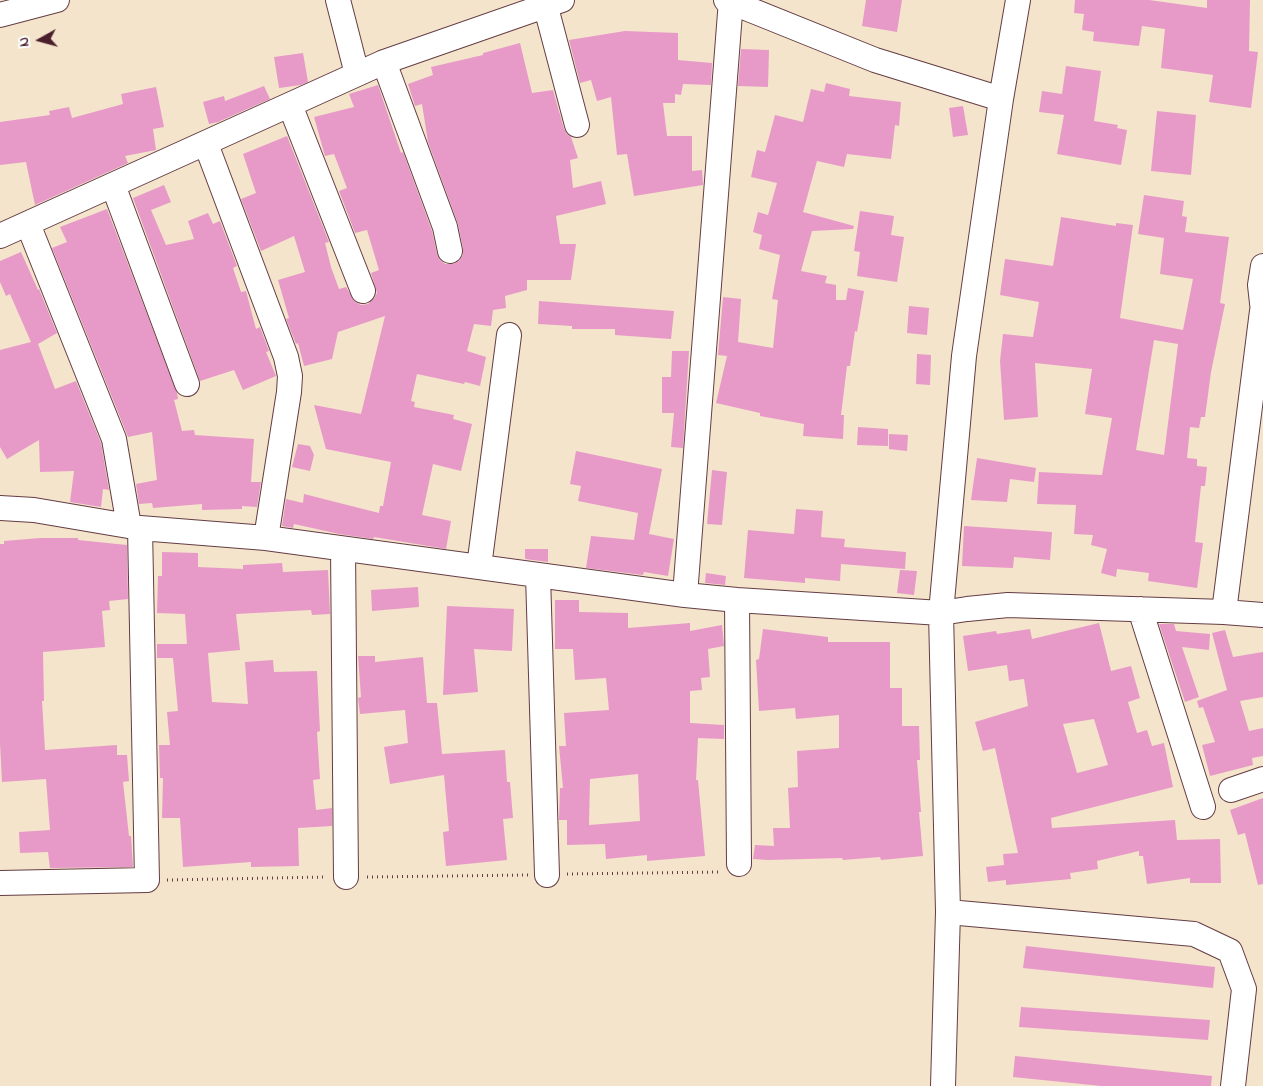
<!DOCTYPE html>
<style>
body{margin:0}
#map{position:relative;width:1263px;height:1086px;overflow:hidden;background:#f4e4cb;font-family:"Indie Flower",sans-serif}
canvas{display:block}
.north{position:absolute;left:15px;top:15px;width:50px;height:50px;-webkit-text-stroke:4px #fff;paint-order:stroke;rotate:263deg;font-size:14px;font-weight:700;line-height:20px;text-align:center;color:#4a1f2b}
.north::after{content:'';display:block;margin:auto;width:18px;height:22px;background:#4a1f2b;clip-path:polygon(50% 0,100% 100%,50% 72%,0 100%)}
</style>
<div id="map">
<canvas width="1263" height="1086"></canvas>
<div class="north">N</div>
</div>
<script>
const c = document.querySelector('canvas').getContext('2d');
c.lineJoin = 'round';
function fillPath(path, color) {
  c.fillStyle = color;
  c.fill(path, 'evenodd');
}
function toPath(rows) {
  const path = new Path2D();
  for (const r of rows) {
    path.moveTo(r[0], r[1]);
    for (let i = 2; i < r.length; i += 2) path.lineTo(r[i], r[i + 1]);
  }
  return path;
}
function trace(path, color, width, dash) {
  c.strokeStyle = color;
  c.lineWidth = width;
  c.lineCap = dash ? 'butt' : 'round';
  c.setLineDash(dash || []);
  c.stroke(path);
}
const building = toPath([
 [866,0,902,0,897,32,862,26],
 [1075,0,1149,0,1207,8,1207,0,1250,0,1249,51,1258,52,1251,108,1209,102,1213,75,1161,68,1165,29,1142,26,1139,46,1093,41,1094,32,1082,30,1084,14,1074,13],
 [625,31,678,33,678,60,712,63,711,85,683,84,681,95,675,94,675,103,663,103,667,136,692,136,692,171,702,170,703,185,634,196,627,154,617,155,611,97,597,101,591,80,580,83,569,40],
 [520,43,532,93,553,90,564,129,567,134,571,137,578,158,570,160,573,188,601,181,606,204,556,216,560,244,576,244,571,280,527,280,527,290,505,296,506,308,493,310,491,326,474,324,467,351,486,357,480,386,465,382,464,384,417,374,411,401,415,402,414,407,454,415,453,419,472,424,461,471,433,464,422,515,451,521,446,549,374,537,373,539,339,534,294,524,293,528,282,526,286,499,303,503,304,494,379,513,380,506,383,506,391,462,326,449,314,405,361,414,385,316,338,332,332,359,304,366,298,343,296,344,286,319,289,318,278,280,305,272,294,236,261,251,241,199,256,193,243,154,287,136,329,242,325,243,331,267,339,289,346,287,355,302,361,305,368,304,374,299,377,293,371,273,379,270,367,230,355,233,339,191,347,188,334,154,325,156,314,117,354,107,349,94,378,85,401,153,403,152,432,231,437,254,440,260,445,264,453,264,459,261,463,255,463,248,458,224,428,142,422,104,415,106,408,84,433,75,431,67,483,55,483,53],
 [741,49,769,50,768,87,738,86],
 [303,53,308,82,301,85,279,88,274,57],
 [1066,66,1101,71,1094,121,1118,125,1117,128,1127,130,1121,165,1057,154,1064,115,1039,112,1042,91,1062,94],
 [826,83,850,89,849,96,901,102,899,126,895,125,891,159,847,154,844,167,817,161,803,212,854,226,853,229,812,231,801,271,827,276,825,283,836,285,836,300,846,300,848,288,864,291,857,332,855,331,850,366,847,366,841,415,844,415,843,439,803,436,804,424,760,416,760,413,716,403,727,356,718,355,723,297,741,299,738,342,773,348,778,300,772,299,780,255,759,249,762,235,753,232,758,212,768,215,777,183,751,177,757,150,765,152,775,115,803,122,811,89,824,92],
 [264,86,270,99,218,122,209,124,203,102,224,96,225,101],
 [156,87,164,127,153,129,156,150,125,156,128,163,35,205,26,162,0,165,0,122,50,115,49,111,69,107,72,118,123,104,121,94],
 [963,106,968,135,953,137,949,108],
 [1157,111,1196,115,1191,175,1151,171],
 [164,185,171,202,151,210,166,245,194,239,188,221,208,213,213,224,220,221,237,266,233,268,241,292,246,291,256,329,260,327,269,351,266,352,276,376,243,390,234,370,200,381,133,198],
 [1144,195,1184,201,1182,216,1187,217,1185,232,1229,237,1220,303,1225,304,1211,372,1205,417,1201,417,1199,428,1190,427,1187,458,1197,459,1197,466,1207,467,1205,486,1201,486,1195,542,1203,543,1197,588,1148,581,1149,573,1117,569,1116,577,1101,573,1107,549,1091,545,1093,535,1074,534,1076,505,1037,504,1039,472,1102,475,1112,418,1085,414,1092,369,1035,363,1038,417,1004,420,1000,361,1003,334,1033,337,1039,302,1000,295,1005,259,1053,266,1061,217,1116,226,1116,223,1133,225,1120,318,1183,330,1193,279,1160,274,1164,238,1138,234],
 [1154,340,1178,344,1164,455,1136,450],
 [107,209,177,393,178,399,174,400,182,431,194,430,195,435,254,439,251,482,261,482,257,507,242,506,242,509,202,510,202,504,153,508,152,503,139,504,136,484,157,480,152,432,128,437,52,248,67,242,60,227],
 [860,211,894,216,891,235,904,237,897,282,857,276,860,252,854,251],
 [21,252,38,290,39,289,57,333,38,344,55,389,76,381,101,443,109,490,103,489,101,507,70,502,74,471,40,472,39,440,7,459,0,447,0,350,31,342,10,294,6,296,0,282,0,261],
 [539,301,674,311,671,339,615,335,615,329,572,329,572,326,538,324],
 [909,306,929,308,927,335,907,333],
 [672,351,689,351,683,448,671,447,674,413,662,413,662,377,671,377],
 [917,354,931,355,930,385,916,384],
 [858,427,888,429,888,446,857,445],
 [889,434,908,435,907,451,889,449],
 [298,444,310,446,314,455,310,471,292,467],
 [576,451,662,469,649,534,674,539,668,576,644,572,643,575,586,568,591,536,634,540,638,513,578,501,581,486,570,484],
 [977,458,1036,468,1034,482,1010,479,1007,502,971,500],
 [712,470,727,472,722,525,707,524],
 [796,509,823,511,821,537,845,539,844,547,906,552,905,569,841,564,840,581,805,578,805,583,744,578,748,530,794,534],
 [964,526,1052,532,1050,560,1014,557,1013,568,962,566],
 [40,538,78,538,78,540,127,545,128,599,109,601,110,610,102,611,105,647,43,652,44,701,42,701,45,750,117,745,117,755,127,755,129,781,123,782,129,836,131,836,133,867,50,868,48,852,20,853,19,832,50,830,46,779,2,782,0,743,0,544,4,544,4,541],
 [525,549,548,549,548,562,525,559],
 [162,552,198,553,198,567,243,569,243,565,282,563,283,572,328,570,330,614,312,615,311,610,236,614,240,650,208,653,212,702,248,704,245,662,273,660,274,672,317,671,320,731,317,732,320,779,313,780,316,810,332,808,332,826,298,828,299,866,251,867,251,862,183,867,180,818,162,818,163,778,160,778,159,745,170,745,167,712,178,711,173,658,157,658,157,644,187,644,185,614,157,613,158,576,162,576],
 [900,570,917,571,914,595,897,593],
 [706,573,726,576,725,585,705,583],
 [418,587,419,607,372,611,371,590],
 [555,600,579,600,579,612,628,613,628,628,690,623,690,631,722,625,724,646,708,649,710,677,701,678,702,690,690,691,690,723,724,725,724,739,698,738,696,780,698,780,705,856,647,861,647,855,606,859,605,844,567,845,567,820,559,820,560,788,563,788,559,746,566,746,564,713,609,710,606,678,575,680,573,649,555,649],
 [638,774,640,821,589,825,590,779],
 [447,606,514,609,512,651,474,649,478,692,443,695],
 [1099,623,1111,671,1131,666,1140,698,1128,702,1137,733,1147,730,1152,746,1164,743,1173,787,1051,818,1052,828,1175,820,1177,840,1220,839,1221,883,1190,883,1190,878,1147,884,1143,856,1139,856,1139,851,1097,861,1098,869,1070,873,1071,879,1006,885,1006,880,988,882,986,867,1004,865,1003,854,1018,853,995,748,983,751,975,722,1028,706,1024,679,1009,681,1007,665,968,671,963,636,996,631,997,634,1030,629,1032,639],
 [1094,719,1108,765,1077,773,1063,724],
 [1159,624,1174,624,1176,631,1210,634,1209,650,1182,647,1199,697,1185,702],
 [763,629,828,637,828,642,890,642,890,688,902,688,902,726,919,726,920,760,917,760,921,812,919,812,923,856,881,860,880,857,843,860,842,858,768,860,753,859,755,845,774,846,773,828,790,828,788,788,798,787,797,751,839,748,839,715,796,719,795,708,759,711,756,660,759,659],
 [1225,630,1233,657,1263,652,1263,697,1240,701,1249,731,1263,728,1263,756,1252,758,1253,765,1210,776,1202,745,1215,742,1203,707,1199,708,1197,701,1227,690,1212,633],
 [358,656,375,656,375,662,423,657,427,703,437,703,442,754,505,750,507,782,510,782,513,818,503,819,507,860,446,866,443,832,449,831,444,775,390,784,384,747,408,743,405,710,360,714,358,698,361,697],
 [1263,798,1263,884,1258,885,1245,833,1238,835,1230,810],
 [1026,946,1215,967,1213,988,1023,968],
 [1021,1007,1210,1020,1208,1040,1019,1027],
 [1015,1056,1212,1076,1211,1086,1101,1086,1013,1077]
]);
const path = toPath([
 [567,874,721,872],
 [367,877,528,875],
 [167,880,326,877]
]);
const minor = toPath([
 [338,0,357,74],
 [544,0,577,125],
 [726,0,875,60,1001,99],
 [0,15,57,0],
 [384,62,445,227,450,251],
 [290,105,363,291],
 [206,144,286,357,290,376,289,392,266,538],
 [113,185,187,384],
 [28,224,114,439,129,526],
 [0,236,384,62,562,0],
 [1263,266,1260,285,1263,312],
 [0,508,34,510,140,528,266,538,685,595,737,600,941,613,967,609,1008,605,1224,612,1263,615],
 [343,549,346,877],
 [479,567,509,335],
 [538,575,547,875],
 [685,595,731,0],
 [737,600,739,864],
 [1140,609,1203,807],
 [1224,612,1262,311],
 [1231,790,1263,779],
 [0,883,147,880,140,528],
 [948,912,1194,934,1230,951,1244,989,1233,1086],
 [943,1086,948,912,941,613,964,356,1001,99,1018,0]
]);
fillPath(building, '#e79ac8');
trace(minor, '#643d43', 26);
trace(path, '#643d43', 3, [1, 4]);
trace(minor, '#fff', 24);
</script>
